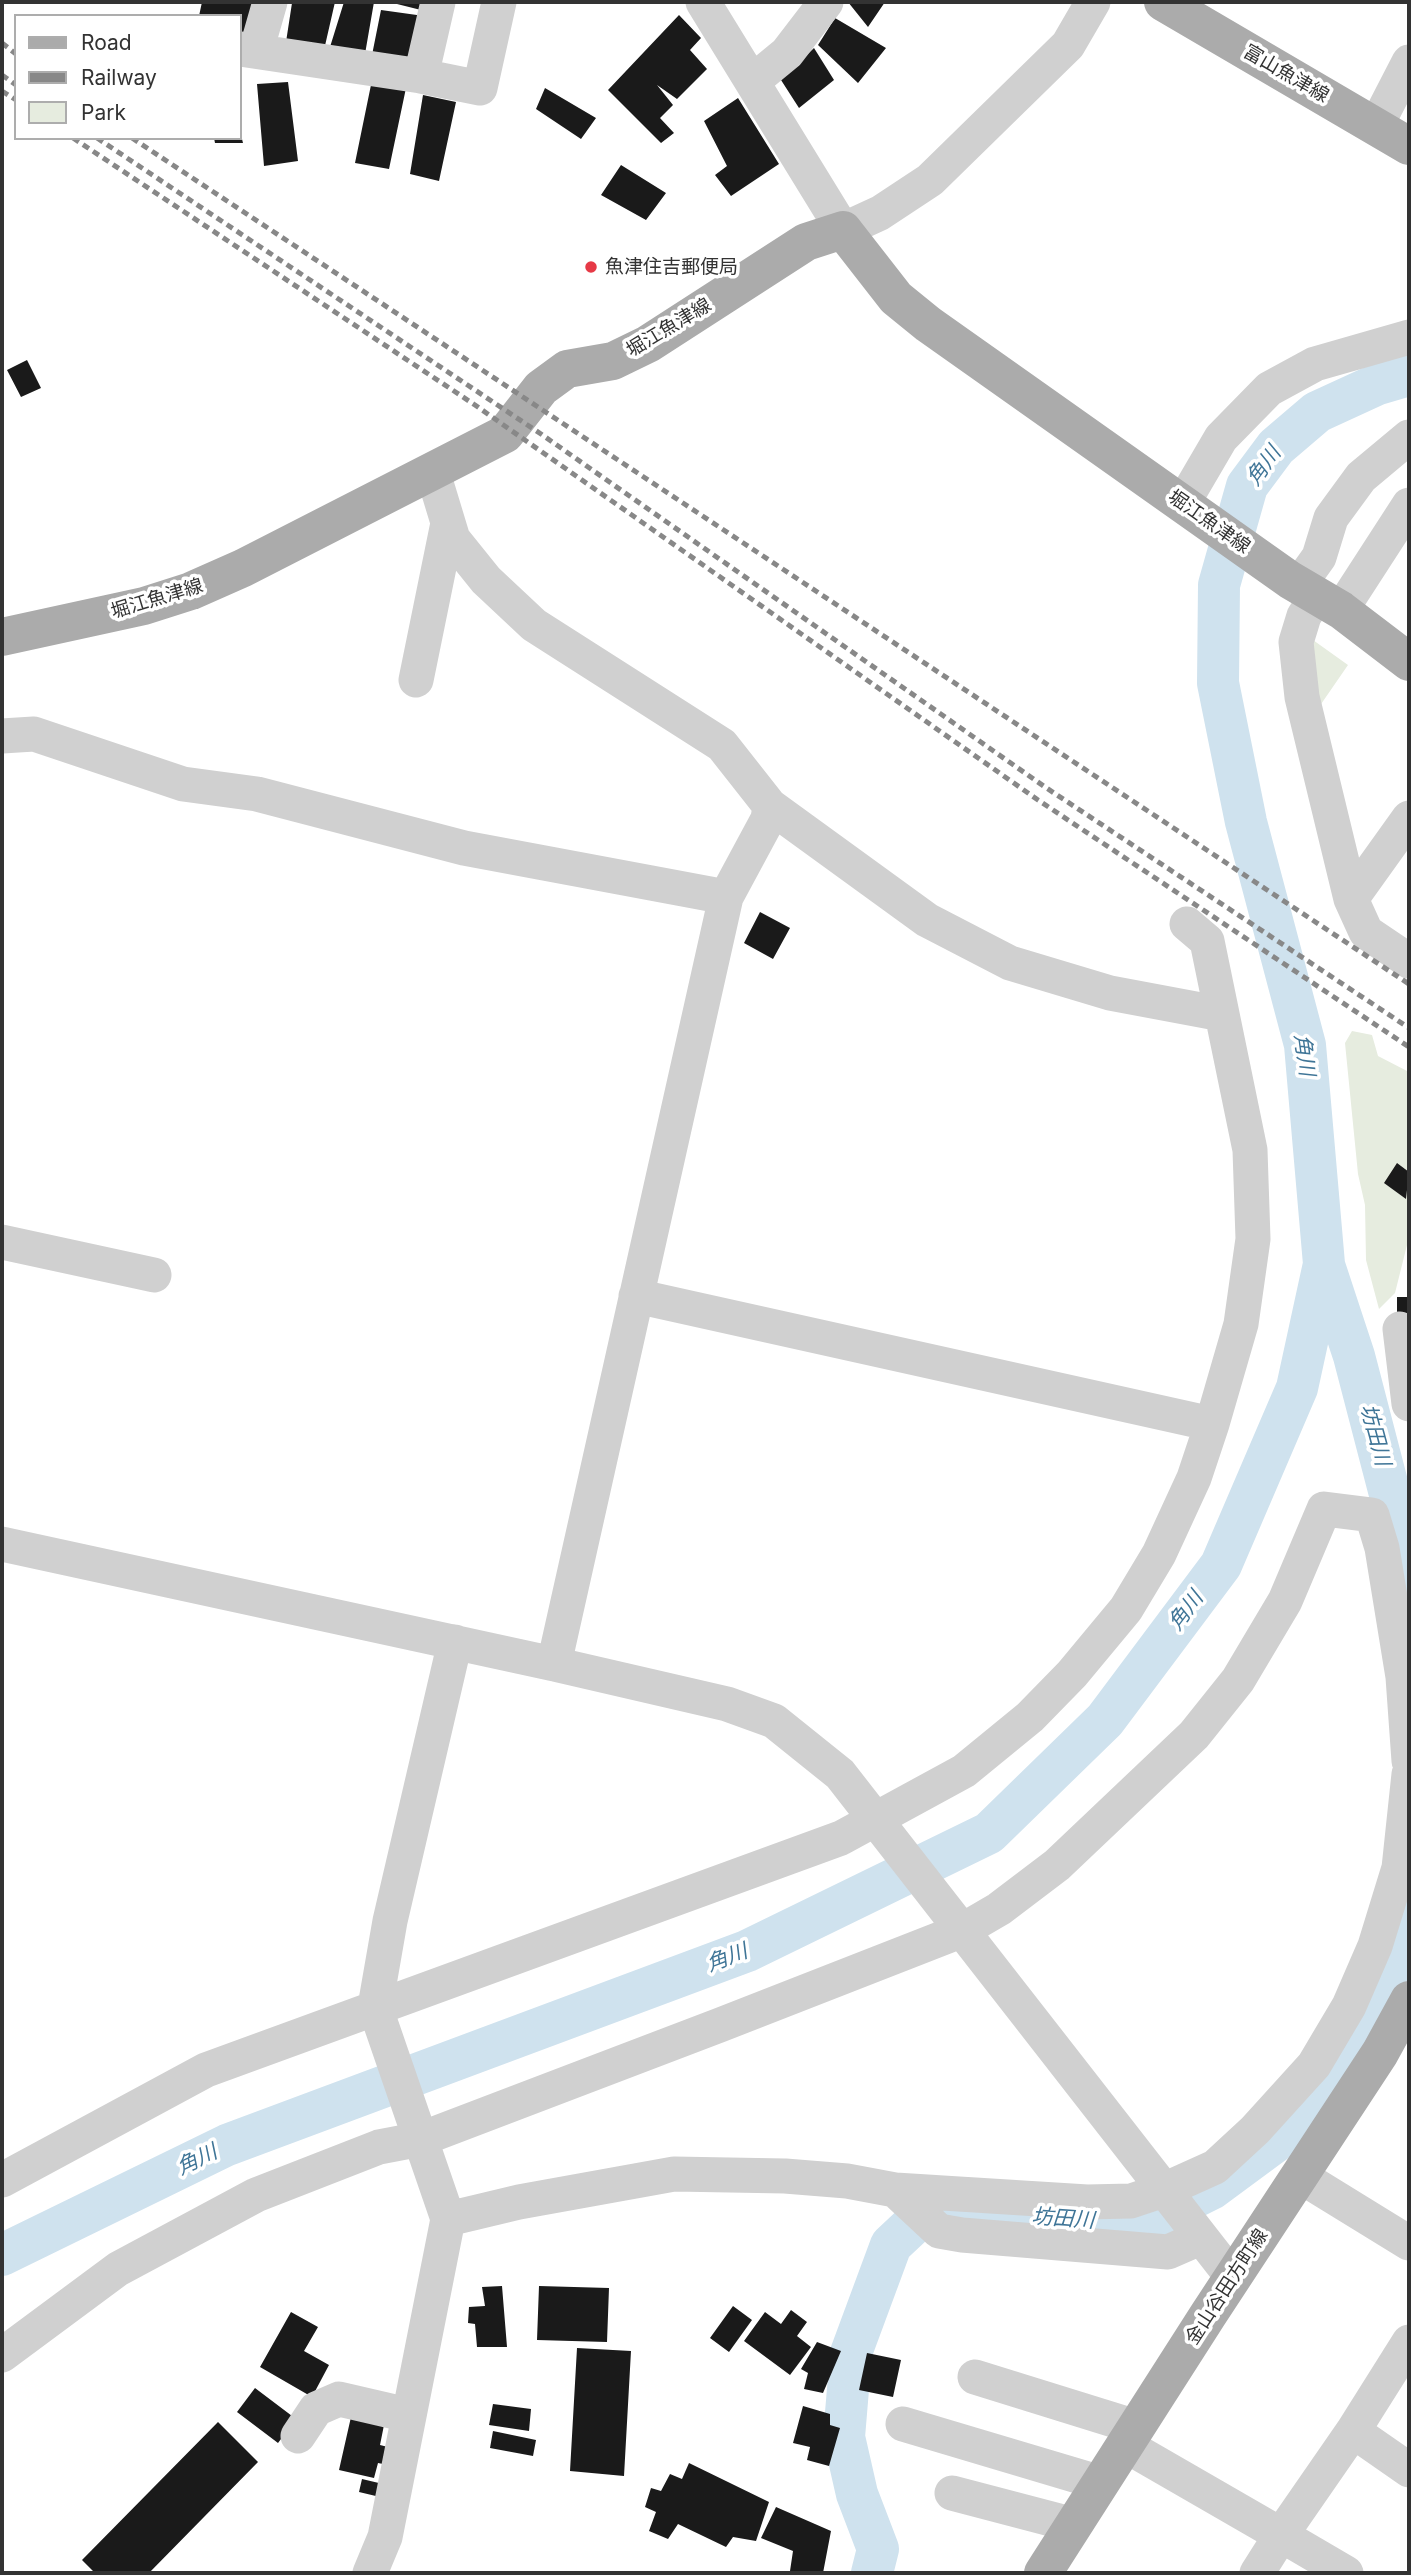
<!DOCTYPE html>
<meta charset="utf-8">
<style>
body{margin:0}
#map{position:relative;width:1411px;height:2575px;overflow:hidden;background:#fff;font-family:Inter,sans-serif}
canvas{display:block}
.frame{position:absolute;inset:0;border:4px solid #333;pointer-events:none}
.legend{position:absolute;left:14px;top:14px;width:228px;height:126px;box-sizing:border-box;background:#fff;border:2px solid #adadad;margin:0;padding:9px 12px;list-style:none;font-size:21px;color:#333}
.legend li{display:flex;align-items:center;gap:14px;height:35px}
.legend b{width:35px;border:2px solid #adadad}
</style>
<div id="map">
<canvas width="1411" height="2575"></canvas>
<div class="frame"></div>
<ul class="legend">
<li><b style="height:9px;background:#ababab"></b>Road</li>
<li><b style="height:9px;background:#888"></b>Railway</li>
<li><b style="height:19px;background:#e6ecdf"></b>Park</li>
</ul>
</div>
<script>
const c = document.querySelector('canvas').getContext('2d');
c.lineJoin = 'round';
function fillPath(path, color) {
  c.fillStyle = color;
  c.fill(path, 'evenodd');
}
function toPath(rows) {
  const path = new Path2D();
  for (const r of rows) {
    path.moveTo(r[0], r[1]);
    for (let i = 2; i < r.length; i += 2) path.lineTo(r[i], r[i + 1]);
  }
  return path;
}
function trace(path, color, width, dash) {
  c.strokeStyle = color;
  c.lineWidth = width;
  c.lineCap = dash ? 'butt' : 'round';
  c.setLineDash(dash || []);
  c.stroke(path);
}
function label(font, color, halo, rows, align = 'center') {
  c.font = font + ' Inter,"Noto Sans JP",sans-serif';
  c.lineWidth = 7;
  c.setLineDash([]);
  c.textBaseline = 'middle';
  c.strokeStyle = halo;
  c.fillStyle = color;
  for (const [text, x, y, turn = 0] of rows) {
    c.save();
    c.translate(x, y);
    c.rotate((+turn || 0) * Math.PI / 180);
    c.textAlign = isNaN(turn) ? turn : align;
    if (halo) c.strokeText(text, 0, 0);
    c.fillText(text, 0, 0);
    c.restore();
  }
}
const green = toPath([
 [1299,630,1348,665,1308,723],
 [1352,1031,1372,1035,1378,1056,1409,1072,1409,1237,1395,1293,1379,1309,1366,1260,1365,1205,1358,1174,1345,1043]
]);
const river = toPath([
 [1324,1265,1354,1356,1392,1502,1407,1599],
 [2,2255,227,2145,747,1951,989,1833,1105,1720,1221,1565,1297,1388,1324,1264,1305,1045,1246,822,1218,683,1219,585,1247,486,1276,447,1317,412,1378,384,1409,375],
 [872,2573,878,2549,857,2494,844,2437,851,2353,891,2245,924,2214,955,2211,1117,2222,1153,2218,1211,2189,1276,2141,1326,2080,1391,1970,1409,1889]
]);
const building = toPath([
 [202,2,254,2,249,34,240,31,240,16,199,16],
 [335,2,324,50,286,42,292,3],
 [344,2,374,2,365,54,330,47],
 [389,2,428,2,425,11],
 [848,2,885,2,868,27],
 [381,10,424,16,414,63,372,55],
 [679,15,701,38,690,50,707,69,677,99,657,85,673,105,660,118,674,133,661,143,608,90],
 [835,18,886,48,858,83,818,45],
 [814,48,834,80,799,108,781,80],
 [372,80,406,88,389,169,355,163],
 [288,82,298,161,264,166,257,84],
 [545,88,596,118,581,139,536,109],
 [423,95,456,102,439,181,410,174],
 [738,98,779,164,731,196,715,175,727,166,704,121],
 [240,131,243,143,215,143,214,138,240,138],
 [621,165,666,193,646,220,601,195],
 [27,360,41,388,21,397,7,370],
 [760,912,790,928,773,959,744,943],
 [1397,1163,1409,1172,1406,1199,1384,1183],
 [1397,1297,1409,1297,1409,1320,1397,1320],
 [502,2286,507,2347,477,2347,475,2324,468,2323,469,2307,485,2306,482,2287],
 [539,2286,609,2288,607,2342,537,2340],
 [733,2306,752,2320,729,2352,710,2338],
 [791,2310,807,2322,797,2336,811,2347,790,2375,744,2341,765,2312,781,2324],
 [291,2312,318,2327,304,2351,329,2365,312,2397,260,2367],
 [817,2342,841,2351,823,2393,804,2389,808,2373,801,2369],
 [577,2348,631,2351,624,2476,570,2471],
 [867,2353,901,2360,893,2397,859,2390],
 [255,2388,296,2419,278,2443,237,2412],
 [493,2404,531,2409,529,2431,489,2425],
 [803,2406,830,2414,830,2425,840,2428,829,2466,807,2460,810,2447,793,2443],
 [351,2417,384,2425,380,2445,392,2448,388,2465,378,2463,374,2478,339,2470],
 [218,2422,258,2462,149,2573,95,2573,82,2560],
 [493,2431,536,2440,533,2456,490,2448],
 [689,2463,769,2502,756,2541,733,2537,726,2547,678,2524,668,2539,649,2531,656,2512,645,2507,651,2488,661,2491,670,2474,682,2479],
 [362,2479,383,2484,380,2497,359,2492],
 [776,2507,831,2531,823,2573,790,2571,793,2551,761,2538]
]);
const minor = toPath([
 [703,2,843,230,880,213,930,180,1068,45,1093,2],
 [240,49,421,76,438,2],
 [256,51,270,2],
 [421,76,480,88,499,2],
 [753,81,787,53,826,2],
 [1376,126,1409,62],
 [433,473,453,539,486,580,534,625,722,745,770,806,768,819,726,897,554,1664],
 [1183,503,1221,438,1269,389,1315,364,1409,337],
 [1299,585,1319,557,1331,518,1361,477,1409,437],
 [1317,596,1304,616,1296,642,1302,697,1351,899,1366,932,1409,961],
 [1341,610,1409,505],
 [416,680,448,523],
 [2,736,34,734,183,784,257,794,464,848,726,897],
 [770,806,927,920,1010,963,1110,993,1222,1014,1207,941,1187,924],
 [1351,899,1409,818],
 [2,1242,154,1275],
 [636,1296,1212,1424,1241,1324,1253,1239,1250,1150,1222,1014],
 [1400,1329,1409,1404],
 [2,1544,554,1664,727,1704,774,1721,840,1774,1233,2278],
 [1300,2176,1409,2243],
 [2,2180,206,2070,841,1838,964,1771,1030,1717,1072,1674,1126,1609,1159,1554,1194,1478,1212,1424],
 [895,2190,1087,2202,1131,2201,1164,2190,1215,2167,1255,2130,1314,2065,1349,2006,1375,1946,1399,1868,1409,1774],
 [448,2219,519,2202,674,2174,785,2176,847,2181,895,2190,939,2231,962,2235,1168,2252,1200,2238],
 [2,2355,118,2269,256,2195,379,2147,421,2139,720,2025,963,1930,999,1909,1057,1865,1194,1735,1238,1680,1285,1601,1324,1509,1372,1515,1382,1548,1403,1677,1409,1761],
 [975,2377,1136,2427],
 [903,2424,1101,2483],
 [1353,2431,1409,2342],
 [298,2436,316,2409,339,2399,408,2415],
 [1125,2445,1281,2535,1257,2573],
 [952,2493,1074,2525],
 [370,2573,385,2537,448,2219,375,2007,390,1921,455,1642],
 [1346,2573,1281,2535,1353,2431,1409,2470]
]);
const major = toPath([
 [1163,2,1409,146],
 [2,637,144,606,191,591,243,568,505,434,541,388,567,369,613,361,648,344,806,242,843,230,896,298,928,324,1290,580,1341,610,1409,662],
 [1043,2573,1208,2315,1380,2053,1409,2000]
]);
const rail = toPath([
 [2,43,16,54],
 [2,75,16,85],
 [2,91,16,100],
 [73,138,475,405,1038,800,1409,1047],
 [97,138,541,434,1045,787,1409,1028],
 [132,138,1409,984]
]);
const markers = [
 [591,267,7,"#e63946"]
];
const streetNames = [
 ["富山魚津線",1286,74,30],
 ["堀江魚津線",669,328,-31],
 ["堀江魚津線",1209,522,35],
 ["堀江魚津線",157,599,-17],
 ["金山谷田方町線",1227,2287,-57]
];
const poiNames = [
 ["魚津住吉郵便局",605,267]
];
const waterNames = [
 ["角川",1264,466,-54],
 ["角川",1304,1055,82],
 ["坊田川",1375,1435,75],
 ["角川",1186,1611,-53],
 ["角川",727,1958,-21],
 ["角川",197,2160,-26],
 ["坊田川",1063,2219,4]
];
fillPath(green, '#e6ecdf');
trace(river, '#cfe2ee', 42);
fillPath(building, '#1a1a1a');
trace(minor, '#d0d0d0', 35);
trace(major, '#ababab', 38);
trace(rail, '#888', 5, [7, 5]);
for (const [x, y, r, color] of markers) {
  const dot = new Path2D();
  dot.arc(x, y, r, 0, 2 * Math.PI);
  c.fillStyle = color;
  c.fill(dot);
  trace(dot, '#fff', 2.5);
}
label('19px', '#333', '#fff', streetNames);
label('19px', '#333', '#fff', poiNames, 'left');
label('italic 21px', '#3f7597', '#fff', waterNames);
</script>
